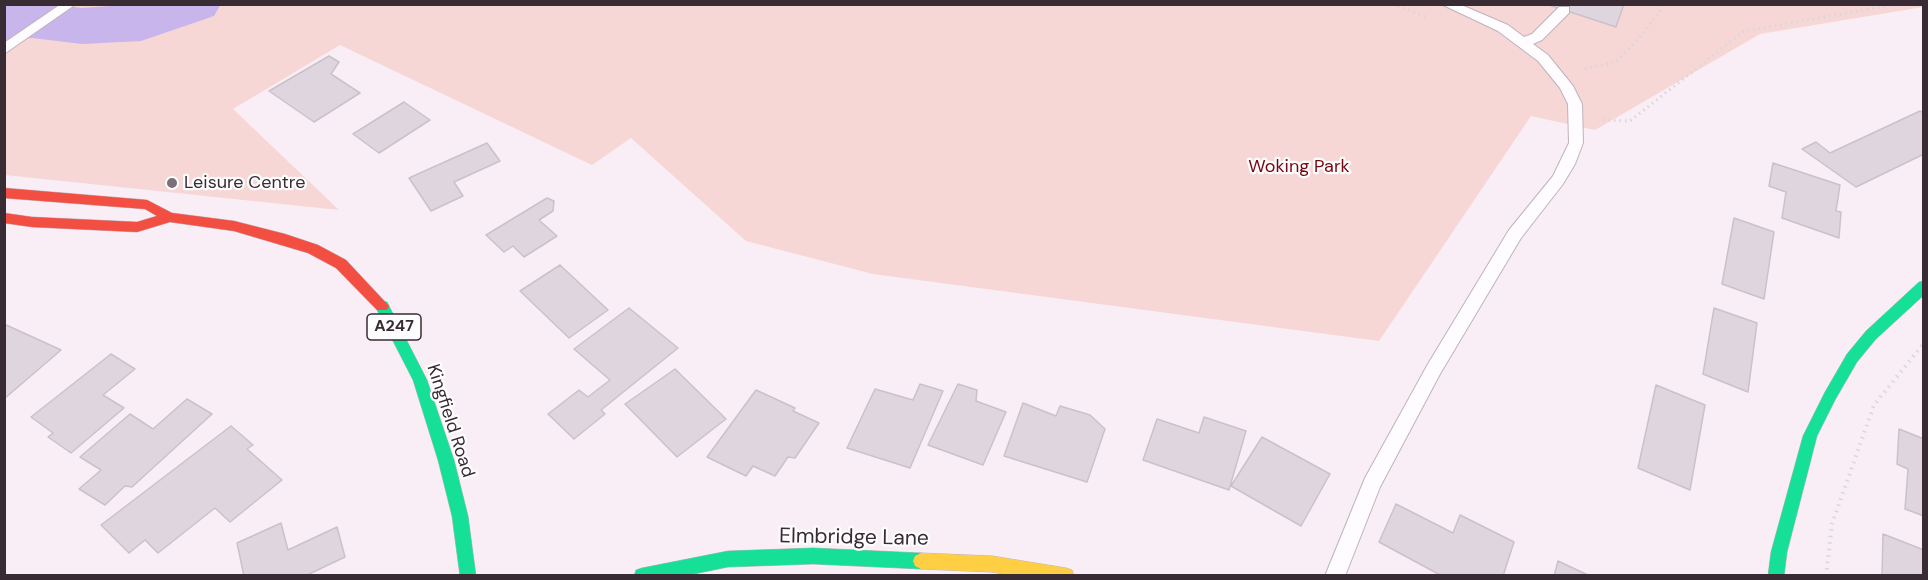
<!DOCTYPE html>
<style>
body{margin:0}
#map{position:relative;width:1928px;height:580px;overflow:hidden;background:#f9eef5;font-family:"DM Sans",sans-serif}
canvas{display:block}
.frame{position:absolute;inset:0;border:6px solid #392b34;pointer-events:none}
</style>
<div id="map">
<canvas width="1928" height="580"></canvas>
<div class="frame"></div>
</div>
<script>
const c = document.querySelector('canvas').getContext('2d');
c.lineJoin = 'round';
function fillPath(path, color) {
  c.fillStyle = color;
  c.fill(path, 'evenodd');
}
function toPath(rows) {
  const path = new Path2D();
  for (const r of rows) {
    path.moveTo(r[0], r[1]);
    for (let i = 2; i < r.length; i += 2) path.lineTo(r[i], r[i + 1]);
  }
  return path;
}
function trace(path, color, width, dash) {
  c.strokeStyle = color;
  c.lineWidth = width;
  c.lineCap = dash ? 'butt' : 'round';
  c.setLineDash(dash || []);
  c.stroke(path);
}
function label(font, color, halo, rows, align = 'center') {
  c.font = font + ' "DM Sans",sans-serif';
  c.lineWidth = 4.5;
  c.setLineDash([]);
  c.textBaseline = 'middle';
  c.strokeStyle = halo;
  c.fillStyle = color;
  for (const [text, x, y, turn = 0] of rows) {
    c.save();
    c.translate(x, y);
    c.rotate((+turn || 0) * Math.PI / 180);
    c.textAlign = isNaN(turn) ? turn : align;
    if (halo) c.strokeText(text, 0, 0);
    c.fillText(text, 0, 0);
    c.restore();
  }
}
const green = toPath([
 [5,5,1923,5,1923,7,1760,34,1595,130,1531,116,1379,341,873,274,746,241,631,138,592,165,340,45,233,109,339,210,5,175]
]);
const water = toPath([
 [28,5,43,5,5,28,5,8],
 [163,5,203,5,169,23,134,31,74,30,102,13,146,10]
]);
const river = toPath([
 [52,4,82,8,138,4,221,4,214,16,141,41,82,44,32,38,4,41,4,5,52,4]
]);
const building = toPath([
 [1546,4,1624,4,1616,27,1546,4],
 [329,56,339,62,331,74,360,93,314,122,269,91,329,56],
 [404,102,430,120,379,153,353,134,404,102],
 [1920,111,1924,113,1924,154,1856,187,1802,149,1816,142,1830,153,1920,111],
 [487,143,500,161,454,182,463,196,431,211,409,178,487,143],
 [1773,163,1840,185,1836,211,1841,212,1839,238,1782,218,1786,192,1769,186,1773,163],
 [547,198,554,201,553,211,539,220,557,236,524,257,513,246,504,252,486,235,547,198],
 [1734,218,1774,232,1764,299,1722,284,1734,218],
 [560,265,608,310,569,338,520,291,560,265],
 [629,308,678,348,601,410,605,414,574,439,548,414,579,390,588,397,610,380,574,349,629,308],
 [1714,308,1757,323,1748,392,1703,374,1714,308],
 [4,324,61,350,4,399,4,324],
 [111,354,135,369,103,395,124,408,71,453,48,437,53,433,31,417,111,354],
 [675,369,726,419,677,457,625,404,675,369],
 [920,384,943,391,910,468,847,448,875,389,913,400,920,384],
 [958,384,977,390,976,401,1006,412,983,465,928,445,958,384],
 [1656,385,1705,405,1690,490,1638,468,1656,385],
 [756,390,795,408,793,411,819,423,795,458,788,457,775,476,753,466,746,476,707,457,756,390],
 [187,399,212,414,132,487,125,486,105,505,79,489,101,470,80,457,130,414,153,429,187,399],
 [1023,403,1056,416,1060,406,1090,415,1105,429,1087,482,1004,456,1023,403],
 [1204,417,1246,431,1229,490,1143,460,1157,419,1199,433,1204,417],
 [231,426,253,445,247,449,282,480,230,522,215,508,158,553,145,540,129,553,101,525,231,426],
 [1899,429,1924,439,1924,516,1905,509,1908,469,1897,464,1899,429],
 [1262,437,1330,474,1301,526,1231,486,1262,437],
 [1396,504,1453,533,1460,515,1514,542,1503,576,1442,576,1379,542,1396,504],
 [281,523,288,550,337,527,345,557,305,576,244,576,237,543,281,523],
 [1883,534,1924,550,1924,576,1882,576,1883,534],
 [1558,561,1590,576,1554,576,1558,561]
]);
const pathFar1 = toPath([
 [1393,4,1426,17],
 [1585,69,1616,62,1640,37,1665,4],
 [1603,120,1630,121,1744,31,1898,4]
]);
const path = toPath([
 [1826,576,1832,524,1874,405,1924,343]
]);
const lane = toPath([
 [61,4,76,4,4,54,4,43,61,4],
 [1441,4,1459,4,1508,25,1524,37,1532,34,1559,7,1569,7,1569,13,1542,40,1533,44,1548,55,1573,86,1582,104,1583,143,1575,164,1563,184,1521,238,1440,374,1380,487,1345,576,1325,576,1365,478,1428,364,1509,230,1553,176,1569,143,1568,104,1560,88,1538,61,1498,31,1441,4]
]);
const fast = toPath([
 [1924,281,1924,295,1876,339,1857,362,1835,400,1817,436,1787,552,1784,576,1768,576,1771,552,1803,436,1825,392,1847,354,1866,331,1919,282,1924,281],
 [382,301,387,302,427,380,454,460,468,516,476,576,460,576,452,516,438,460,413,380,375,306,377,302,382,301],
 [813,548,921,553,927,556,929,561,927,566,921,569,813,564,728,567,684,576,634,576,636,570,642,568,728,551,813,548]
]);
const slow = toPath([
 [921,553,992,556,1066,568,1072,570,1074,576,1015,576,992,572,921,569,915,566,913,561,915,556,921,553]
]);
const jam = toPath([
 [4,188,147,200,172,213,234,221,285,234,318,245,346,260,389,306,387,310,377,310,336,268,308,253,234,231,170,222,137,232,32,227,4,223,4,213,32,217,137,222,157,216,145,209,4,198,4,188]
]);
const markers = [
 [172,183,6,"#7c6f78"]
];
const shields = [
 [394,327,54]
];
const shieldNames = [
 ["A247",394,327]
];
const parkNames = [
 ["Woking Park",1299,167]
];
const poiNames = [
 ["Leisure Centre",184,183]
];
const streetNames = [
 ["Kingfield Road",450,421,72]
];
const nearStreetnames = [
 ["Elmbridge Lane",854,538,1]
];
fillPath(green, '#f7d6d6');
fillPath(water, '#c7b5ec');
fillPath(river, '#c7b5ec');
fillPath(building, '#dfd5de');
trace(building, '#cbc1cb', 1.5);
trace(lane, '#bfb3ba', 2);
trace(fast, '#bfb3ba', 1);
trace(slow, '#bfb3ba', 1);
trace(jam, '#bfb3ba', 1);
trace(pathFar1, '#dad6d9', 3, [1.5, 4]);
trace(path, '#dad6d9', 4, [1.5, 5]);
fillPath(lane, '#fefcfe');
fillPath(fast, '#16e098');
fillPath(slow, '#ffcf43');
fillPath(jam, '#f24e42');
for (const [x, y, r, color] of markers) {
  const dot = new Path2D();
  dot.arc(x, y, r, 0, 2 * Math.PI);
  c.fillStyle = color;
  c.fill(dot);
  trace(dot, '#fdfdfd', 2);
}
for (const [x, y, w] of shields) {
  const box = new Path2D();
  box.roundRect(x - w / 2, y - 13, w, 26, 4.5);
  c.fillStyle = '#fdfdfd';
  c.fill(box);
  trace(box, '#392b34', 1.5);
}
label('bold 16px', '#392b34', null, shieldNames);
label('18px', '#740710', '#fdfdfd', parkNames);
label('18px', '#392b34', '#fdfdfd', poiNames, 'left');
label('18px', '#392b34', '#fdfdfd', streetNames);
label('21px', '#392b34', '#fdfdfd', nearStreetnames);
</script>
